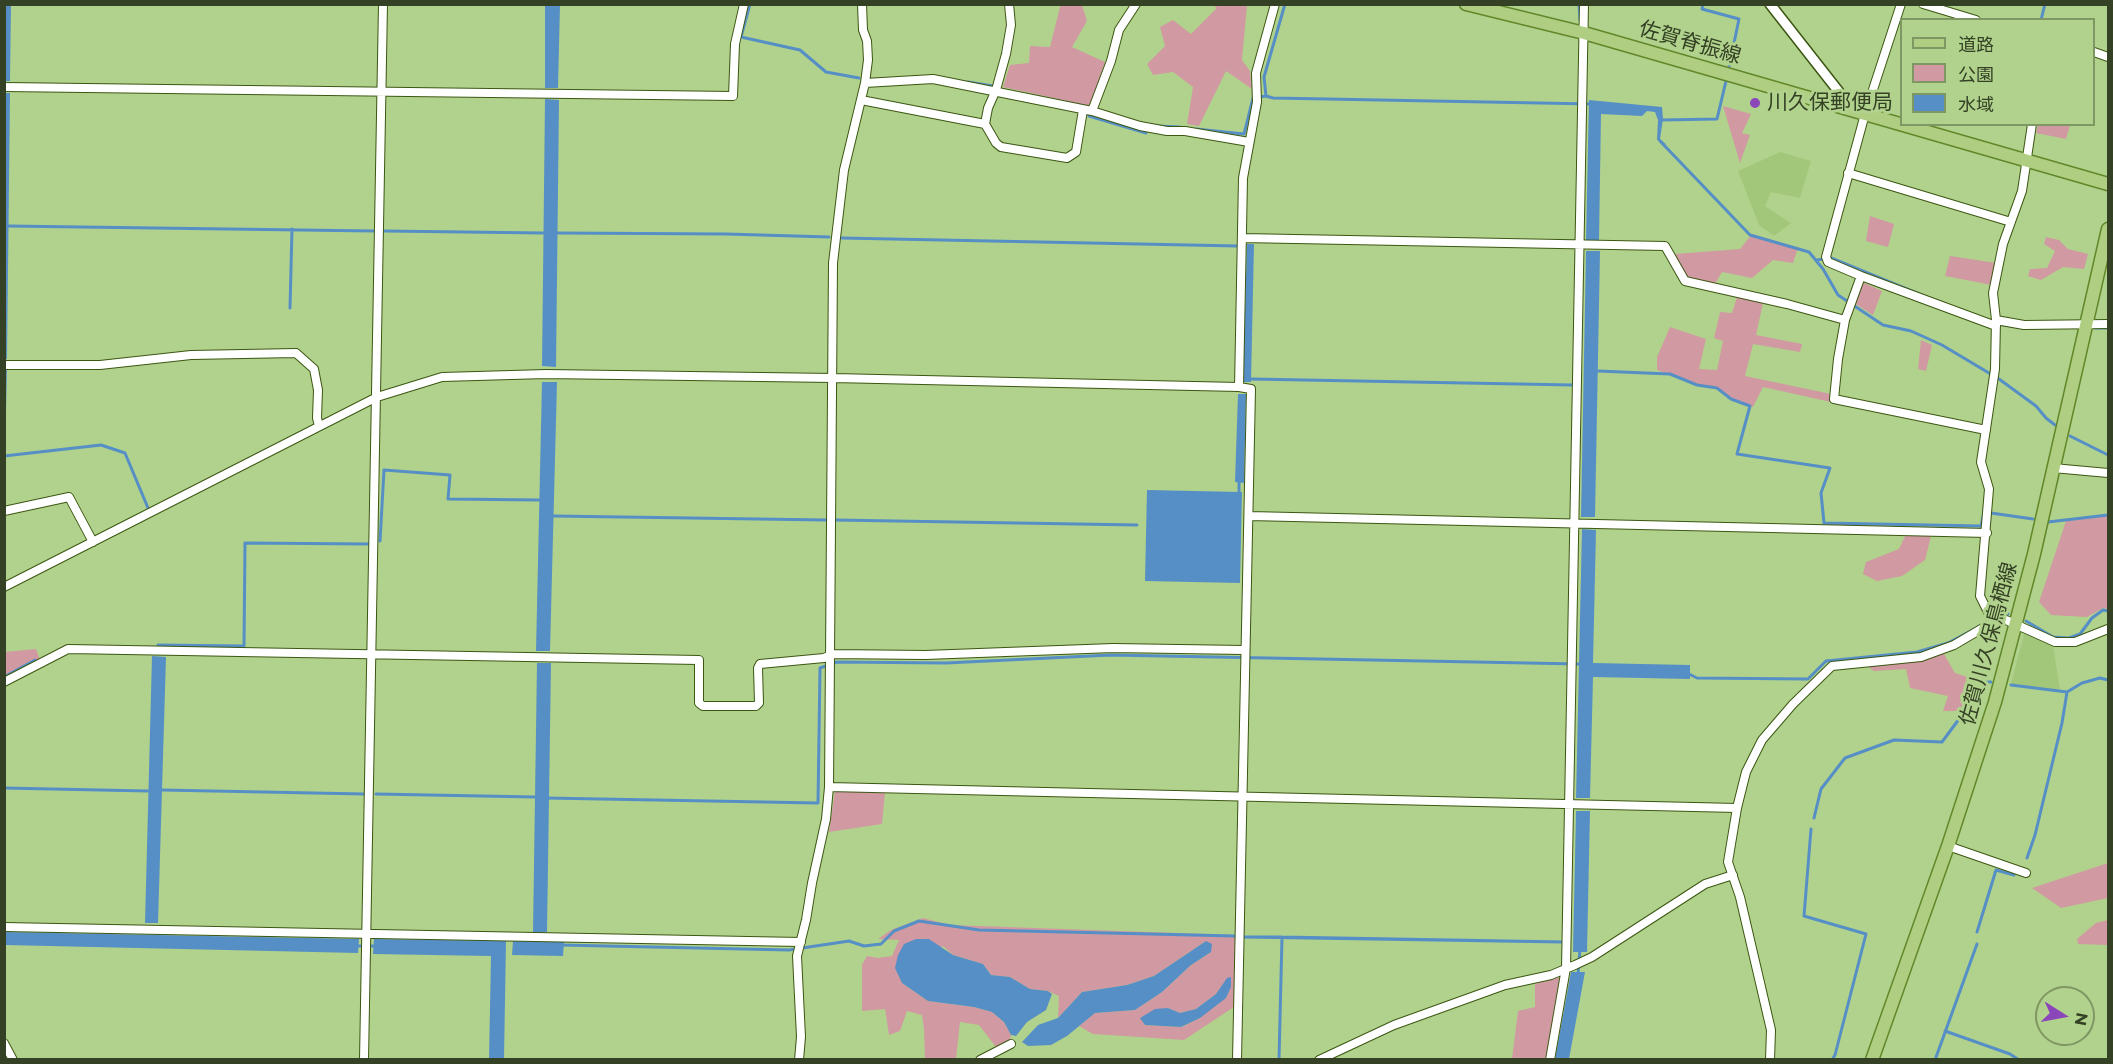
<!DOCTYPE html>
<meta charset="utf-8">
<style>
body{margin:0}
#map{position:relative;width:2113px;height:1064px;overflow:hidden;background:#b1d28c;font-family:Montserrat,"Noto Sans JP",sans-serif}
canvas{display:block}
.frame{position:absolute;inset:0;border:6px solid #344125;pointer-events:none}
.legend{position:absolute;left:1900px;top:18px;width:195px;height:108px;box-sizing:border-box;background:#b1d28c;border:2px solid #7f9863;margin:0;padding:8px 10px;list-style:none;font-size:18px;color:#344125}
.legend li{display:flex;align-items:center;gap:12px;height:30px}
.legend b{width:30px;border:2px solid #7f9863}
.north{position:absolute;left:2035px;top:986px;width:60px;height:60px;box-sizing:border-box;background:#b1d28c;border:2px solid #7f9863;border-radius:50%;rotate:101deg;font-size:16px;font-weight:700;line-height:24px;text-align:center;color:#344125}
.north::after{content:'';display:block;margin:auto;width:21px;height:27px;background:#8b46b9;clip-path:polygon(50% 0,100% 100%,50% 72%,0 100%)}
</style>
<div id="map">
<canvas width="2113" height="1064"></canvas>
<div class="frame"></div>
<ul class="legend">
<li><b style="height:8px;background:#afce81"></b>道路</li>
<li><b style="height:16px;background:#d199a2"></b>公園</li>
<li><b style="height:16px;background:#568fc6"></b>水域</li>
</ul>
<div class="north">N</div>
</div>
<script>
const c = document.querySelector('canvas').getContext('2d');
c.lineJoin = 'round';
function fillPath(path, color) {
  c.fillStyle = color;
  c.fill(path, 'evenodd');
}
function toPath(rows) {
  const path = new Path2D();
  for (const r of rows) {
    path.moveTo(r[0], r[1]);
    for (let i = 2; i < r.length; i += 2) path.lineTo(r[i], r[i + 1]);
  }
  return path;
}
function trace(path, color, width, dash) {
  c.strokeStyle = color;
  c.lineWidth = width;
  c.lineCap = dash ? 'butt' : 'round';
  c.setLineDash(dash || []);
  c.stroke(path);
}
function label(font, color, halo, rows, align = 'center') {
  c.font = font + ' Montserrat,"Noto Sans JP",sans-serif';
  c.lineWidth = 6;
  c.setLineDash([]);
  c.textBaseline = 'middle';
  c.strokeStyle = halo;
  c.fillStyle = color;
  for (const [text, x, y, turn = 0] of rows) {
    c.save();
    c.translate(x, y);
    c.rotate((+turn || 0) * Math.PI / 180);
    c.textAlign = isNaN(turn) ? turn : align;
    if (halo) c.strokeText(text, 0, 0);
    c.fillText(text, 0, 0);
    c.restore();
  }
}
const built = toPath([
 [1780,152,1811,161,1800,198,1771,192,1765,206,1791,223,1774,236,1759,225,1738,171],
 [2024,634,2053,645,2060,690,2011,684]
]);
const green = toPath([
 [1063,5,1082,5,1087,21,1072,47,1105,62,1090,106,1003,87,1010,65,1029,63,1030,46,1050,47,1060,7],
 [1213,5,1247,5,1242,60,1250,71,1252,89,1226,71,1199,126,1187,124,1193,87,1173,72,1153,75,1147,64,1165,46,1160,27,1173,20,1191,34,1217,8],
 [1723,106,1751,114,1742,133,1750,135,1740,163],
 [2038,125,2038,124,2070,125,2066,139,2036,133],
 [1870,216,1894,224,1888,247,1866,241],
 [1752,234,1798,248,1793,263,1773,260,1752,278,1722,272,1715,284,1686,277,1675,254,1740,249],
 [2046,237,2059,240,2068,249,2088,254,2084,269,2063,267,2041,280,2028,276,2030,269,2047,268,2055,251,2044,244],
 [1950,256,1996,263,1992,285,1945,276],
 [1862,282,1882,291,1873,315,1854,303],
 [1737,297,1763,303,1756,335,1802,344,1800,352,1753,344,1745,376,1831,394,1831,402,1763,387,1753,407,1731,399,1717,388,1697,385,1657,370,1657,357,1670,327,1706,339,1699,369,1717,370,1723,341,1714,338,1720,312,1732,313],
 [1921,340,1932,345,1926,371,1918,369],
 [2108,516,2108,609,2103,608,2087,617,2051,615,2039,602,2066,521],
 [1906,534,1931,536,1925,560,1902,576,1877,581,1863,574,1866,562,1899,549],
 [36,649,40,660,5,679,5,652],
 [1944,654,1955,673,1970,678,1972,682,1965,711,1943,711,1948,696,1910,688,1906,669,1874,671,1867,666],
 [835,791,885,792,882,824,829,832],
 [2108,863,2108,898,2061,908,2032,888],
 [923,918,950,925,1235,935,1234,1007,1184,1040,1093,1034,1079,1026,1095,1013,1135,1010,1162,992,1191,965,1211,952,1206,941,1154,976,1127,985,1082,992,1058,1018,1059,996,1048,991,1030,989,1010,977,991,975,983,964,953,955,943,946,902,983,928,1001,974,1007,992,1012,1004,1022,1011,1035,1010,1042,996,1047,979,1025,960,1022,956,1059,925,1059,924,1029,922,1015,907,1011,900,1031,889,1035,885,1009,862,1011,862,965,867,956,878,958,892,956,899,940,878,939,891,930],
 [1227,978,1200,1018,1182,1027,1145,1025,1141,1018,1168,1008,1180,1013,1196,1009,1216,994],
 [2108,920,2108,945,2078,944,2077,939,2096,923],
 [1560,977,1546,1059,1512,1059,1518,1011,1535,1007,1535,984]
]);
const water = toPath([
 [5,4,11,5,10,81,5,81],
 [545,5,560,5,558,88,545,88],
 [4,93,10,93,7,359,4,359],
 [545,99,559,100,556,367,542,366],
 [1589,100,1662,107,1663,119,1660,139,1667,145,1657,140,1658,120,1655,112,1647,111,1642,116,1601,114,1599,240,1586,240],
 [1247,244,1254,244,1251,382,1243,382],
 [1586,251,1600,251,1595,517,1581,517],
 [5,369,7,369,5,457,4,457],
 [542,382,557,382,550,651,536,651],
 [1238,394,1246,394,1244,483,1235,482],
 [1147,490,1242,492,1240,583,1145,581],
 [1582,529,1596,530,1593,663,1690,665,1690,679,1593,677,1590,798,1576,798],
 [152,656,166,657,158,923,145,923],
 [537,663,551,663,547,932,533,932],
 [1576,811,1590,811,1587,952,1573,952],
 [5,932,359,939,358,953,5,945],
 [374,939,506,941,504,1059,489,1059,491,956,373,954],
 [916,939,929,939,953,955,983,964,991,975,1010,977,1030,989,1048,991,1052,994,1046,1010,1027,1022,1016,1036,1011,1035,1004,1022,992,1012,974,1007,928,1001,902,983,895,968,898,955,904,944],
 [513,941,564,942,563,956,512,955],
 [1206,941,1212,944,1211,952,1191,965,1162,992,1135,1010,1095,1013,1067,1036,1051,1045,1028,1046,1022,1042,1038,1025,1058,1018,1082,992,1127,985,1154,976],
 [1571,972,1585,972,1569,1059,1555,1059],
 [1231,977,1231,987,1226,998,1200,1018,1181,1027,1145,1025,1140,1018,1155,1009,1168,1008,1180,1013,1196,1009,1216,994,1227,978]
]);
const stream = toPath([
 [750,4,741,37,800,50,826,72,859,78],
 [1285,4,1264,77,1266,96,1273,98,1593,104],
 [1579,4,1580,20],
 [1703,4,1702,9,1739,19,1729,67],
 [2041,20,2045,4],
 [968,82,993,86],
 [1089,116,1146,133],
 [1661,120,1717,119,1726,81],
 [1157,126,1180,127],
 [1196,129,1244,134,1253,98,1266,96],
 [1660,141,1750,235,1809,252,1823,269,1838,295,1883,325,1911,331,1942,345,1999,379,2036,406,2046,418,2055,425],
 [8,226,374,231],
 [385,231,543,233],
 [557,233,726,234,829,237],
 [842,238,1238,246],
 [1817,260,1831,258,1924,296],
 [290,308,292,229],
 [1998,324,2024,328],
 [2095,328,2108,328],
 [1598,371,1670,374,1697,385,1717,388,1731,399,1750,406,1737,454,1830,468,1821,493,1824,523,1981,526,1984,512,2033,519],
 [1251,379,1572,385],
 [2070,436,2108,455],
 [4,456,101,445,125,453,148,508],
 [1239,492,1239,479],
 [554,516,826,520],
 [835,520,1137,525],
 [2048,522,2108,515],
 [380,541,384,470,450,475,448,499,540,500],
 [1993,619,2000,615,2008,614],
 [2026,621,2053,637,2069,638,2080,634,2092,618,2103,610,2108,611],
 [158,645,244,646,245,543,368,544],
 [1687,673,1697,678,1808,679,1826,661,1917,652,1948,643,1982,625],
 [4,677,35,660],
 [2011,685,2067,692,2082,683,2100,678,2108,680],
 [4,788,148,791],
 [162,790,364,794],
 [376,794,535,797],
 [546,798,818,803,820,668,837,662,946,663,1111,655,1579,664,1581,666],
 [1814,818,1821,789,1845,758,1894,740,1942,742,1965,711,1972,682,1991,682],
 [1811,829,1804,916,1866,934,1835,1055,1832,1060],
 [2027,858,2035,835,2062,723,2067,692],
 [1977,932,1996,870,2014,875],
 [1244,937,1282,937,1563,942,1244,937],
 [561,945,789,950,849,941,864,946,881,944,894,931,919,921,979,930,1235,936],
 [357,946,377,946],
 [1578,975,1580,949],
 [1945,1031,2010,1054,2019,1060],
 [4,1058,5,1060],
 [1279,1060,1282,937],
 [1935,1060,1977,944]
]);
const minor = toPath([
 [1009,4,1011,25,1006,54,996,90,988,108,985,124,996,143,1001,147,1067,158,1076,152,1083,110],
 [1901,4,1865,114,1826,257,1828,262,1861,276,1996,326],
 [1923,4,1976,20],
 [2094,52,2108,57],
 [865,83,933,79,1092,111,1140,126,1167,131,1185,131,1249,142],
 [4,87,733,96,735,44,744,4],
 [861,100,985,124],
 [1092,111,1111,61,1119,30,1136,4],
 [1848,173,2011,222],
 [1242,238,1665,246,1685,281,1787,304,1845,320],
 [1861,276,1845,320,1838,359,1834,399,1986,430],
 [1996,320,2024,325,2108,324],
 [4,365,100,365,191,355,296,353,314,369,318,390,317,418,319,426],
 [1239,387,1243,178,1257,102,1256,73,1275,4],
 [2053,468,2108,473],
 [4,511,69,497,93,542],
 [1249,516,1987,533],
 [4,587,377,397,442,377,546,374,833,378,1239,387,1251,389,1237,1060],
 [1993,622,1980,596,1989,489,1981,462,1995,369,1996,320,1993,293,2003,244,2022,191,2032,124],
 [4,682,68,649,699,660,699,703,703,706,756,706,759,703,758,668,760,664,824,658,833,654,925,655,1113,648,1244,650],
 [829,787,1737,808],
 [1948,846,2026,873],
 [4,927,801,942],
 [4,1043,13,1060],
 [364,1060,383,4],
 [799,1060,801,1037,797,956,806,920,812,883,826,819,829,787,833,263,844,170,865,83,868,60,867,41,863,30,862,4],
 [980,1060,1011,1044],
 [1319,1060,1394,1025,1505,985,1551,975,1575,965,1592,957,1705,884,1733,875],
 [1550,1060,1566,968,1584,4],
 [1770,1060,1771,1030,1740,897,1728,862,1737,808,1746,772,1762,740,1793,704,1832,666,1921,657,1954,645,1993,622,2006,620,2055,642,2075,642,2108,629]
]);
const tertiary = toPath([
 [1770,4,1839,92,1838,106]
]);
const primary = toPath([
 [1466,4,1584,33,2108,184],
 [1872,1060,1948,846,1995,702,2034,554,2108,229]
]);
const markers = [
 [1755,103,6,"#8b46b9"]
];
const streetNames = [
 ["佐賀脊振線",1690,43,16],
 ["佐賀川久保鳥栖線",1989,644,-75]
];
const poiNames = [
 ["川久保郵便局",1767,103]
];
fillPath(built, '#a3c77a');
fillPath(green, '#d199a2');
fillPath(water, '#568fc6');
trace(stream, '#568fc6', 3);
trace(minor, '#3c5712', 10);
trace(tertiary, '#3c5712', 12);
trace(primary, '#62872a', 15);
trace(minor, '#fff', 8);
trace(tertiary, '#fff', 9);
trace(primary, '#afce81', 12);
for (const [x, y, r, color] of markers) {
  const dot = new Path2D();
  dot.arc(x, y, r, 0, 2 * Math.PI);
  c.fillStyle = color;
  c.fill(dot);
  trace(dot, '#b1d28c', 2);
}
label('21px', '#344125', '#b1d28c', streetNames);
label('21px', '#344125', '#b1d28c', poiNames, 'left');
</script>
